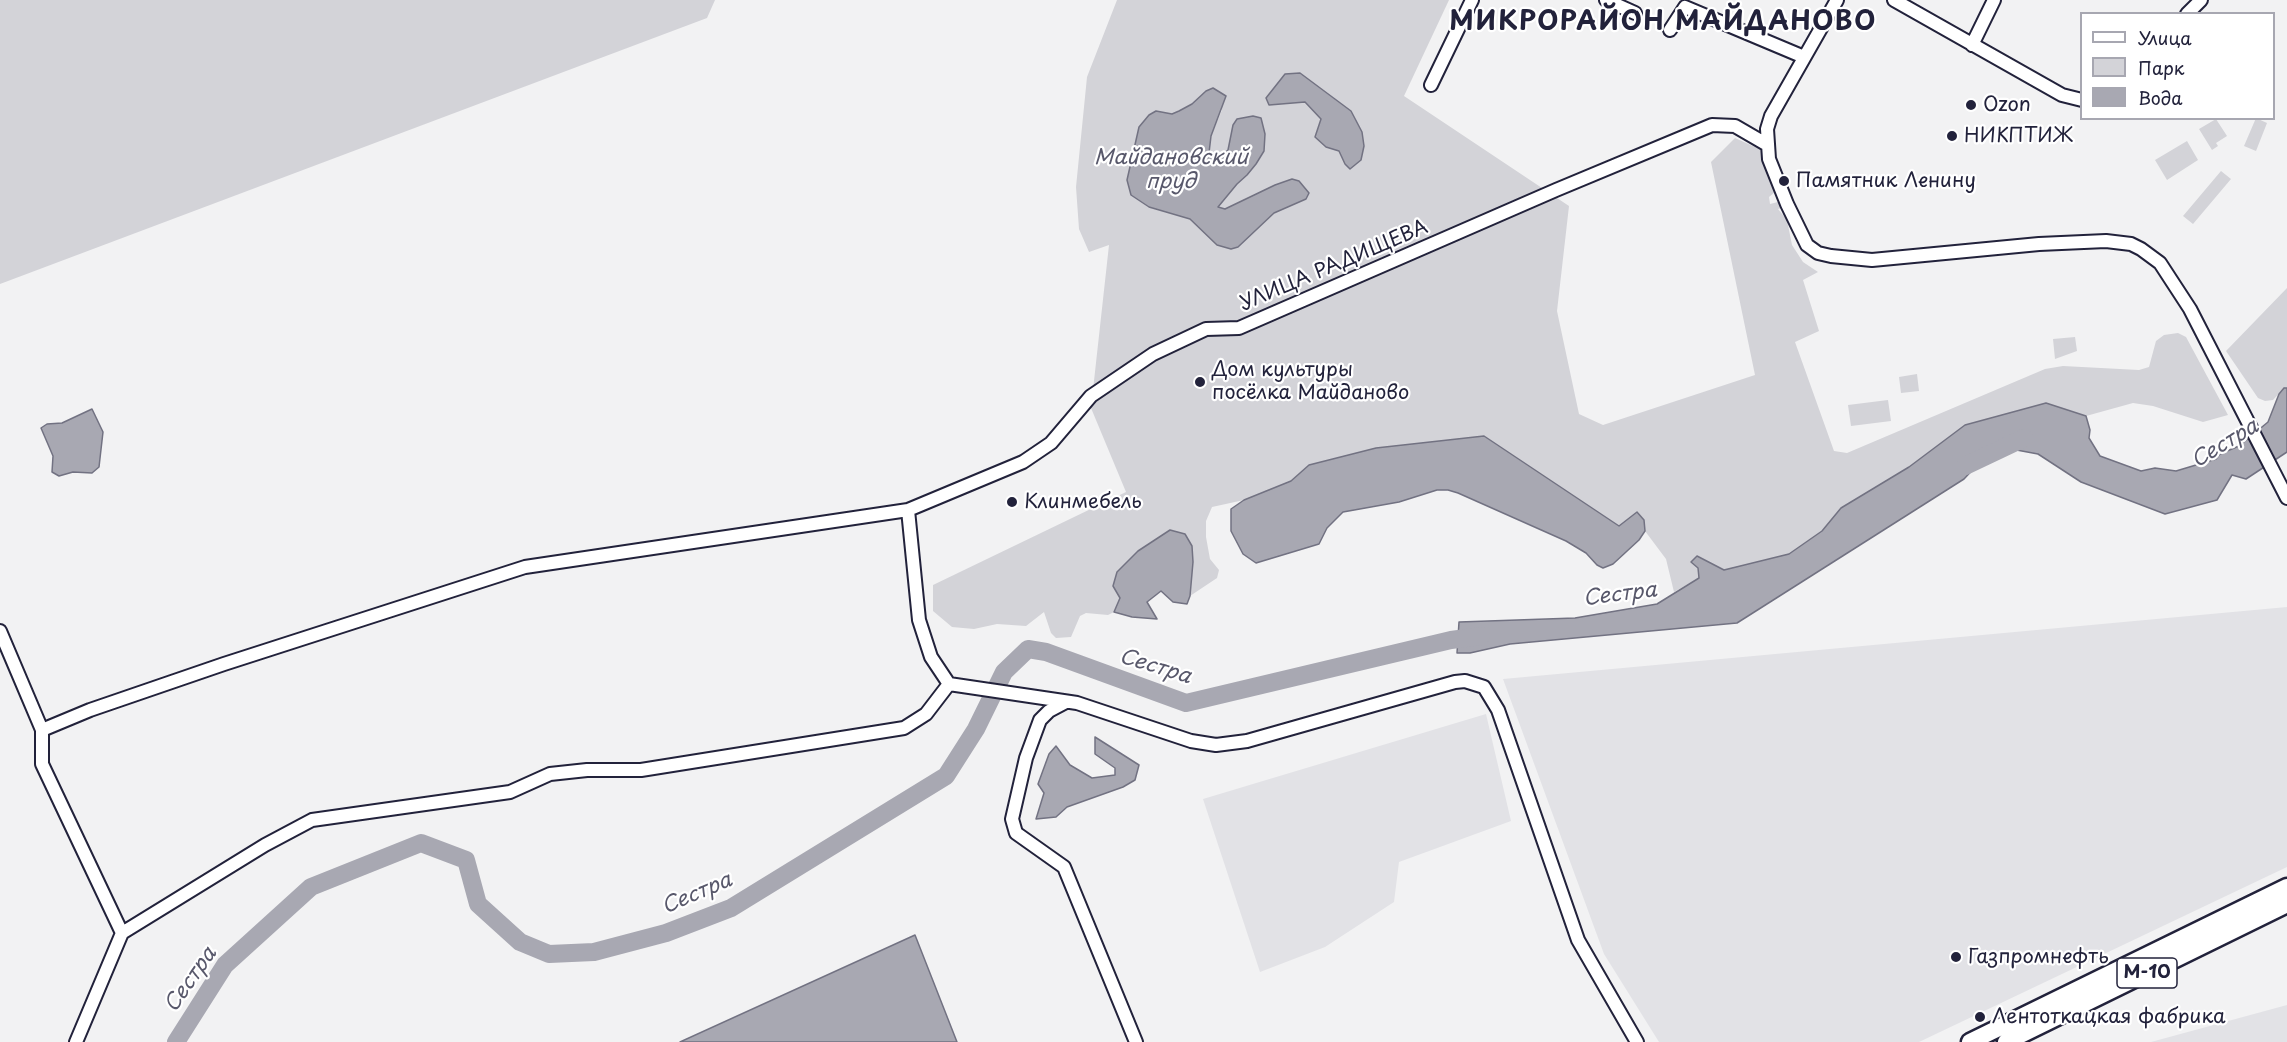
<!DOCTYPE html>
<meta charset="utf-8">
<style>
body{margin:0}
#map{position:relative;width:2287px;height:1042px;overflow:hidden;background:#f2f2f3;font-family:"Playpen Sans",sans-serif}
canvas{display:block}
.legend{position:absolute;left:2080px;top:12px;width:195px;height:108px;box-sizing:border-box;background:#fff;border:2px solid #a7a7b1;margin:0;padding:8px 10px;list-style:none;font-size:18px;color:#22223b}
.legend li{display:flex;align-items:center;gap:12px;height:30px}
.legend b{width:30px;border:2px solid #a7a7b1}
</style>
<div id="map">
<canvas width="2287" height="1042"></canvas>
<ul class="legend">
<li><b style="height:8px;background:#fff"></b>Улица</li>
<li><b style="height:16px;background:#d3d3d8"></b>Парк</li>
<li><b style="height:16px;background:#a8a8b2"></b>Вода</li>
</ul>
</div>
<script>
const c = document.querySelector('canvas').getContext('2d');
c.lineJoin = 'round';
function fillPath(path, color) {
  c.fillStyle = color;
  c.fill(path, 'evenodd');
}
function toPath(rows) {
  const path = new Path2D();
  for (const r of rows) {
    path.moveTo(r[0], r[1]);
    for (let i = 2; i < r.length; i += 2) path.lineTo(r[i], r[i + 1]);
  }
  return path;
}
function trace(path, color, width, dash) {
  c.strokeStyle = color;
  c.lineWidth = width;
  c.lineCap = dash ? 'butt' : 'round';
  c.setLineDash(dash || []);
  c.stroke(path);
}
function label(font, color, halo, rows, align = 'center') {
  c.font = font + ' "Playpen Sans",sans-serif';
  c.lineWidth = 4.5;
  c.setLineDash([]);
  c.textBaseline = 'middle';
  c.strokeStyle = halo;
  c.fillStyle = color;
  for (const [text, x, y, turn = 0] of rows) {
    c.save();
    c.translate(x, y);
    c.rotate((+turn || 0) * Math.PI / 180);
    c.textAlign = isNaN(turn) ? turn : align;
    if (halo) c.strokeText(text, 0, 0);
    c.fillText(text, 0, 0);
    c.restore();
  }
}
const built = toPath([
 [2287,607,2287,867,1919,1042,1659,1042,1604,954,1503,679],
 [1486,714,1511,821,1399,862,1394,902,1325,947,1260,972,1203,799],
 [2287,1005,2287,1042,2151,1042]
]);
const green = toPath([
 [0,0,715,0,707,18,0,284],
 [1117,0,1449,0,1404,96,1569,206,1557,311,1579,414,1603,425,1755,375,1711,162,1735,138,1764,151,1775,192,1769,197,1770,204,1778,202,1782,208,1778,209,1787,220,1792,245,1803,262,1818,272,1803,280,1819,331,1795,342,1834,451,1847,453,2045,369,2063,366,2139,370,2149,367,2156,341,2164,335,2178,333,2186,337,2228,415,2203,422,2153,406,2133,403,2086,416,2046,403,1965,425,1909,467,1841,508,1823,531,1789,554,1724,570,1699,568,1699,578,1674,592,1666,559,1645,531,1644,520,1638,512,1619,526,1484,436,1310,465,1291,481,1244,500,1212,507,1206,521,1206,537,1210,559,1219,570,1217,578,1190,596,1193,562,1120,598,1114,612,1108,615,1086,613,1080,616,1071,637,1056,638,1051,633,1044,612,1026,626,997,624,974,629,952,627,933,611,933,585,1126,492,1091,408,1109,245,1089,252,1079,229,1076,187,1087,77],
 [1300,73,1351,111,1362,132,1351,169,1345,164,1339,151,1326,147,1321,119,1305,102],
 [1206,91,1222,110,1211,136,1209,152,1215,157,1222,155,1228,150,1233,125,1247,175,1237,184,1218,207,1225,209,1275,185,1299,181,1308,193,1306,199,1274,213,1238,246,1217,245,1190,219,1148,207,1131,195,1156,111,1172,114,1179,111,1192,104],
 [2256,118,2267,123,2256,151,2244,146],
 [2216,119,2227,136,2216,143,2218,146,2212,150,2199,129],
 [2187,141,2198,160,2167,180,2155,160],
 [2221,171,2231,179,2193,224,2183,216],
 [2287,288,2287,388,2284,388,2273,400,2265,401,2258,398,2226,351],
 [2075,337,2077,351,2055,359,2053,339],
 [1917,374,1919,391,1901,393,1899,377],
 [1888,400,1891,421,1851,426,1848,405]
]);
const water = toPath([
 [1300,73,1351,111,1362,132,1364,146,1361,160,1350,169,1345,164,1339,151,1326,147,1315,137,1321,119,1305,102,1269,105,1266,98,1285,74,1300,73],
 [1213,88,1226,96,1211,136,1209,153,1215,157,1222,155,1228,150,1233,125,1237,119,1253,116,1261,118,1265,134,1264,151,1256,164,1247,175,1237,184,1218,207,1225,209,1275,185,1292,179,1299,181,1309,193,1306,199,1274,213,1238,247,1231,249,1217,245,1190,219,1149,207,1131,195,1127,180,1139,127,1149,115,1156,111,1172,114,1179,111,1192,104,1206,91,1213,88],
 [2284,388,2287,388,2287,452,2246,479,2232,475,2217,500,2165,514,2081,482,2038,454,1995,446,1964,479,1737,623,1510,644,1470,653,1457,653,1459,622,1575,618,1657,604,1699,578,1698,568,1691,562,1697,556,1724,570,1789,554,1822,531,1841,508,1909,467,1965,425,2046,403,2086,416,2090,430,2089,438,2100,456,2141,471,2155,468,2176,471,2216,459,2220,454,2239,446,2268,422,2279,394,2284,388],
 [92,409,103,432,99,467,92,473,73,472,59,476,52,472,53,456,41,428,47,424,62,423,92,409],
 [1484,436,1619,526,1637,512,1644,520,1645,531,1639,540,1613,564,1603,568,1597,565,1586,553,1566,541,1458,493,1448,490,1437,490,1399,502,1343,512,1327,528,1319,544,1256,563,1243,554,1231,531,1231,509,1244,500,1291,481,1309,465,1376,448,1484,436],
 [1170,530,1185,534,1192,546,1193,562,1190,596,1187,604,1173,602,1161,591,1147,602,1157,619,1132,617,1114,612,1120,598,1113,586,1117,572,1138,551,1170,530],
 [1095,737,1139,765,1135,780,1123,787,1067,807,1056,817,1036,819,1044,793,1038,784,1049,754,1056,746,1070,765,1092,778,1115,775,1115,768,1095,754,1095,737],
 [915,935,957,1042,680,1042,915,935]
]);
const river = toPath([
 [1965,466,2024,438],
 [176,1042,225,965,311,887,421,843,466,860,478,904,520,942,549,954,594,952,666,933,731,908,946,776,976,729,1004,672,1028,649,1046,652,1186,703,1451,640,1481,636]
]);
const minor = toPath([
 [1606,0,1635,13],
 [1837,0,1771,116,1767,129,1769,159,1787,204,1807,245,1818,253,1831,256,1872,260,2039,244,2106,241,2131,244,2141,249,2160,263,2190,309,2287,498],
 [1894,0,2062,95,2082,100],
 [2187,14,2201,0],
 [1670,30,1685,7,1804,57],
 [1972,45,1994,0],
 [1431,85,1472,0],
 [908,510,1023,462,1051,443,1091,396,1153,354,1206,329,1239,328,1556,190,1712,125,1735,126,1766,144],
 [0,631,42,730],
 [1066,702,1049,711,1040,720,1026,758,1012,819,1016,833,1064,867,1136,1042],
 [122,933,265,845,312,820,510,792,550,774,587,770,641,770,904,728,926,714,949,684],
 [76,1042,122,933,42,764,42,730,90,710,224,664,525,567,908,510,919,620,931,657,949,684,1077,703,1191,741,1216,745,1247,741,1455,682,1465,681,1484,687,1498,710,1578,940,1637,1042]
]);
const highway = toPath([
 [1970,1042,2287,887],
 [2006,1042,2287,904]
]);
const markers = [
 [1971,105,6,"#22223b"],
 [1952,136,6,"#22223b"],
 [1784,181,6,"#22223b"],
 [1200,382,6,"#22223b"],
 [1012,502,6,"#22223b"],
 [1956,957,6,"#22223b"],
 [1980,1017,6,"#22223b"]
];
const shields = [
 [2147,973,60]
];
const shieldNames = [
 ["М-10",2147,973]
];
const poiNames = [
 ["Ozon",1983,105],
 ["НИКПТИЖ",1964,136],
 ["Памятник Ленину",1796,181],
 ["Дом культуры",1212,370],
 ["посёлка Майданово",1212,393],
 ["Клинмебель",1024,502],
 ["Газпромнефть",1968,957],
 ["Лентоткацкая фабрика",1992,1017]
];
const streetNames = [
 ["УЛИЦА РАДИЩЕВА",1334,266,-23]
];
const waterNames = [
 ["Майдановский",1171,158],
 ["пруд",1171,182],
 ["Сестра",2225,444,-31],
 ["Сестра",1620,595,-7],
 ["Сестра",1155,667,17],
 ["Сестра",697,894,-23],
 ["Сестра",191,980,-55]
];
const districtNames = [
 ["МИКРОРАЙОН МАЙДАНОВО",1663,23]
];
fillPath(built, '#e2e2e6');
fillPath(green, '#d3d3d8');
fillPath(water, '#a8a8b2');
trace(water, '#727282', 1.5);
trace(river, '#a8a8b2', 18);
trace(minor, '#22223b', 16);
trace(highway, '#22223b', 21);
trace(minor, '#fff', 12);
trace(highway, '#fff', 16);
for (const [x, y, r, color] of markers) {
  const dot = new Path2D();
  dot.arc(x, y, r, 0, 2 * Math.PI);
  c.fillStyle = color;
  c.fill(dot);
  trace(dot, '#fff', 2);
}
for (const [x, y, w] of shields) {
  const box = new Path2D();
  box.roundRect(x - w / 2, y - 15, w, 30, 4.5);
  c.fillStyle = '#fff';
  c.fill(box);
  trace(box, '#22223b', 1.5);
}
label('bold 18px', '#22223b', null, shieldNames);
label('20px', '#22223b', '#fff', poiNames, 'left');
label('20px', '#22223b', '#fff', streetNames);
label('italic 21px', '#58586b', '#fff', waterNames);
c.letterSpacing = '1.5px';
label('bold 26px', '#22223b', '#fff', districtNames);
c.letterSpacing = '0px';
</script>
